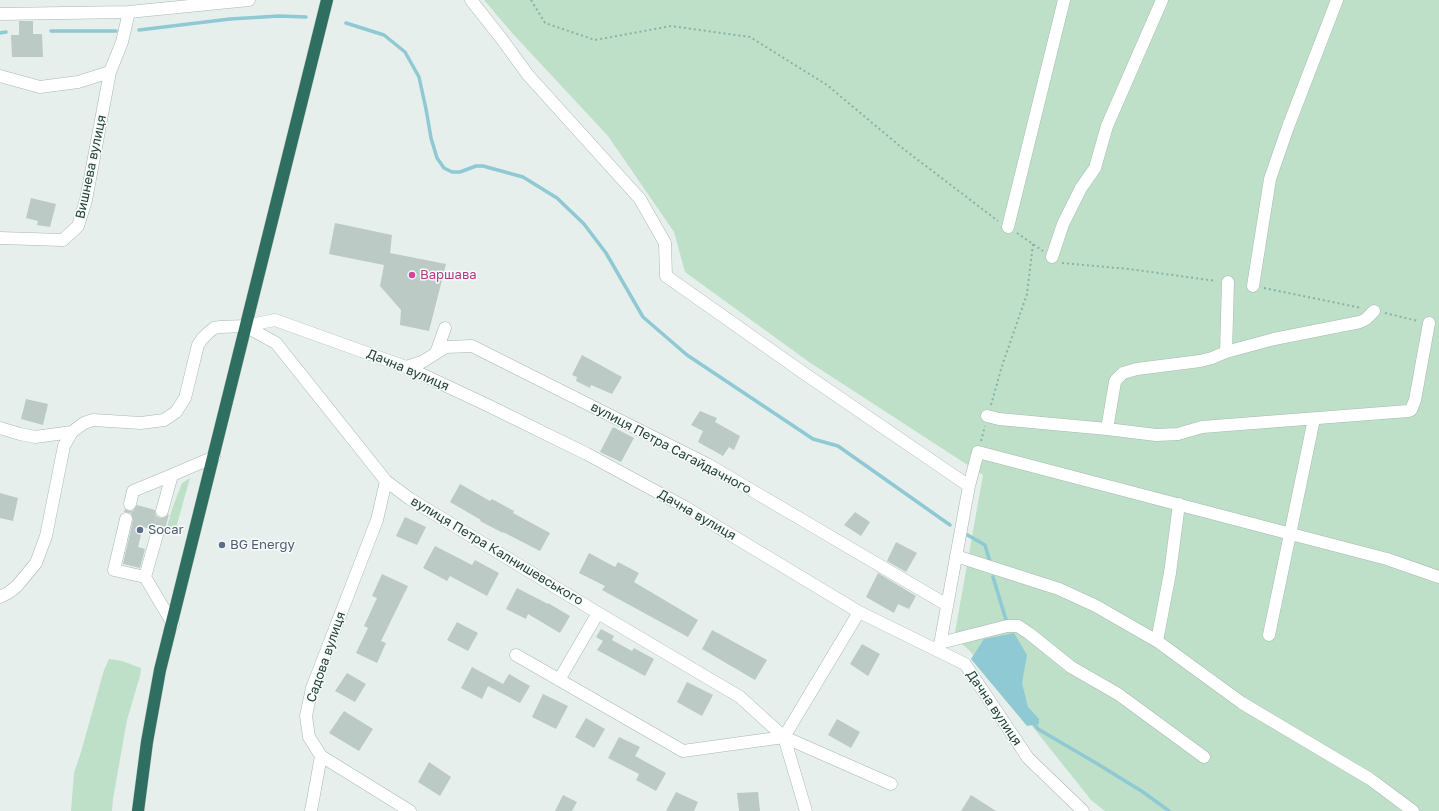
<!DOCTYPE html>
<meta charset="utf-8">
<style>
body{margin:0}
canvas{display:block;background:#e6efeb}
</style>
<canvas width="1439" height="811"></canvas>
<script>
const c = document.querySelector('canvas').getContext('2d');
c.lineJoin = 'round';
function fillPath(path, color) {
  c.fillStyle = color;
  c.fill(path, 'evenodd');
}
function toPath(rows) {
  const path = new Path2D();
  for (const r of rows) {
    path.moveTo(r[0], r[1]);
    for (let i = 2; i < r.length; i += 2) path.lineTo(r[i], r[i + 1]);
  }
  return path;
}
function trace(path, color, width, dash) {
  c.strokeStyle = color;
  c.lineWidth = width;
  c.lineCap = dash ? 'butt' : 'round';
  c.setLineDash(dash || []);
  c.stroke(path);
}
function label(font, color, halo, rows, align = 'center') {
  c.font = font + ' "Golos Text",sans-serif';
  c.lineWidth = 3;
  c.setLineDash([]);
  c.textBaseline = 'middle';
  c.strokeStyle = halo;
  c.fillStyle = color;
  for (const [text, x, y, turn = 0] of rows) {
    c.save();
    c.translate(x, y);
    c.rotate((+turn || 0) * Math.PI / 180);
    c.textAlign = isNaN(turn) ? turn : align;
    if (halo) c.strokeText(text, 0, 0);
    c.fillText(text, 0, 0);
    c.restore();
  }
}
const green = toPath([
 [484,0,1439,0,1439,811,1105,811,1091,800,997,682,968,649,954,638,983,475,809,362,685,272,674,232,608,136,513,34],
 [190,478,174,535,166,530,172,509,182,483],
 [109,659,122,661,141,668,140,676,127,720,113,799,112,811,71,811,74,773,81,752,104,670]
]);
const water = toPath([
 [1014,633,1027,655,1022,683,1028,707,1039,719,1039,724,1027,726,971,659,984,639]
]);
const stream = toPath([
 [346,23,384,35,405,52,419,77,426,109,431,138,437,158,444,168,452,172,460,172,476,166,483,166,523,177,557,198,584,224,606,253,643,317,687,355,813,439,838,446,950,525],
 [139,30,230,19,279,16,306,17],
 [51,31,116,31],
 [0,33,6,32],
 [964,533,985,545,990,562],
 [993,577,1006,620],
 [1032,721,1038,729,1096,763,1143,792,1169,811]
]);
const building = toPath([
 [19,21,33,21,33,34,42,34,43,57,12,57,11,35,19,35],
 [31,198,56,204,50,227,37,225,38,221,26,218],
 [335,223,392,235,390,253,446,264,429,331,400,325,401,310,380,286,384,265,329,254],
 [582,355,622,377,612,394,591,385,590,388,576,381,577,377,572,375],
 [26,399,48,404,43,425,21,419],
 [700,411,717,418,715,422,740,436,734,450,729,447,723,456,698,442,703,431,691,425],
 [613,427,634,438,621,462,600,452],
 [460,484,490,501,492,499,514,511,513,513,550,533,540,551,503,532,503,533,480,521,481,520,450,502],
 [0,493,18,498,13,521,0,518],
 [137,505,155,510,156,516,160,518,164,518,169,514,165,529,160,524,153,525,151,529,143,527,138,547,145,549,140,568,123,564,133,520,131,513,124,512,125,509,129,511,133,511],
 [855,512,870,522,861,536,844,525],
 [405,517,426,527,417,545,396,536],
 [896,542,917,553,906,572,887,561],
 [435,546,472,565,475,560,499,573,487,596,450,576,447,581,423,568],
 [589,553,615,567,618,562,639,573,634,582,698,620,688,637,602,590,605,586,579,573],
 [878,573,916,596,909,609,898,604,894,613,866,597],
 [382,574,408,586,381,641,386,643,377,663,356,653,368,628,364,626,377,598,372,596],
 [517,588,548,604,548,603,570,616,560,633,528,614,526,619,506,609],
 [457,622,478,633,468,651,447,640],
 [601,629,614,636,612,640,632,651,634,648,654,659,645,676,597,650,603,641,596,637],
 [712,630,767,660,755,680,702,649],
 [862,644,880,654,868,676,850,664],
 [472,667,503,684,509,674,530,686,520,703,488,686,482,699,461,688],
 [347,673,366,684,355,702,335,691],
 [687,682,713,695,702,716,677,702],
 [543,694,568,706,556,729,532,717],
 [344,711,373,729,359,751,329,733],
 [586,718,605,729,594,748,575,737],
 [837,719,860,732,851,748,828,735],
 [619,737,640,747,635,756,666,773,656,791,636,780,639,774,608,758],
 [429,762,451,777,440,796,418,782],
 [676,792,698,802,694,811,666,811],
 [758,792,760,811,739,811,737,793],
 [563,795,577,802,572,811,555,811],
 [971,795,996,811,961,811]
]);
const minorTunnel = toPath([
 [158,531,162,511]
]);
const path = toPath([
 [531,0,545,23,595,40,671,26,750,37,827,85,901,147,998,221],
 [1017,233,1043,251],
 [1062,263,1129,269,1216,281],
 [1264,288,1362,308],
 [1385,313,1418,321],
 [991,405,1002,366,1027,294,1033,244],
 [981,441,985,426]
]);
const minor = toPath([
 [471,0,501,38,528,75,640,199,665,243,666,276,805,374,969,486],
 [0,14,129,12,249,0],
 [0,76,40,87,78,82,110,72],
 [1008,227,1064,0],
 [0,238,63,240,78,226,86,200,110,72,122,42,129,12],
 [1052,257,1063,224,1081,188,1095,168,1107,126,1162,0],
 [1253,286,1270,179,1288,127,1337,0],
 [245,326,276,343,386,481,410,499,598,613,740,697,784,737,806,811],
 [1226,352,1228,282],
 [436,353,445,328],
 [406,367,422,362,446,347,472,346,707,464,947,605],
 [987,416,999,419,1107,429,1156,435,1178,434,1202,427,1408,411,1411,410,1415,400,1429,323],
 [0,428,20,434,35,437,72,432],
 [1107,429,1115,382,1116,380,1123,373,1137,369,1200,361,1212,358,1226,352,1274,339,1360,322,1366,319,1374,311],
 [386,481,377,520,312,688,306,716,309,737,321,756,410,811],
 [130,504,133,491,172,475],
 [162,511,172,475,214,457],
 [126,519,114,570,145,577],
 [158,531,145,577,173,624],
 [956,556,1059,589,1096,606,1157,641,1242,703,1370,779,1413,811],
 [0,597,8,593,17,586,36,563,46,536,64,446,72,432,84,423,93,420,141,423,164,420,176,412,185,398,198,345,202,339,208,333,214,328,220,327,245,326,275,320,406,367,485,404,587,454,683,506,859,612,965,664,1028,758,1083,811],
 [1269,635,1314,419],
 [1157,641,1170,573,1179,504],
 [940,643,1007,626,1018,626,1030,634,1071,667,1118,694,1204,757],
 [939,650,969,486,978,452,1314,540,1387,559,1439,577],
 [516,655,683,751,784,737],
 [559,680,598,613],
 [784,737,859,612],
 [784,737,891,784],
 [311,811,321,756]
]);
const highway = toPath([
 [138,811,147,742,160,670,327,0]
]);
const markers = [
 [412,275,4,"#d1479c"],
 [140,530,4,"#5c6f8a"],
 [222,545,4,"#5c6f8a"]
];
const streetNames = [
 ["Вишнева вулиця",91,167,-78],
 ["Дачна вулиця",408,370,23],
 ["вулиця Петра Сагайдачного",671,448,28],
 ["Дачна вулиця",697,515,30],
 ["вулиця Петра Калнишевського",497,551,31],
 ["Садова вулиця",326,657,-71],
 ["Дачна вулиця",994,708,56]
];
const hotelNames = [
 ["Варшава",420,275]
];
const serviceNames = [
 ["Socar",148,530],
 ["BG Energy",230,545]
];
fillPath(green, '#bfe0c8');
fillPath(water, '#8ec9d4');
trace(stream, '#8ec9d4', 3.5);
fillPath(building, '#bbcac4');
trace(minorTunnel, '#bfccc8', 12, [12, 6]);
trace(minor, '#a8b8b2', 13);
trace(highway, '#c2cac8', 13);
trace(path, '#86b3a5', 2, [2, 3]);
trace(minor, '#fff', 12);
trace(highway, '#2f6f62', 12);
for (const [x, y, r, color] of markers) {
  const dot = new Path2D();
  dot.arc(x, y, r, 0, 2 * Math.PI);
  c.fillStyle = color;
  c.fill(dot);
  trace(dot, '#f7fbf9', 1.5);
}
label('13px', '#24423a', '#f7fbf9', streetNames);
label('13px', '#b23c85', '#f7fbf9', hotelNames, 'left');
label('13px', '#4e5e75', '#f7fbf9', serviceNames, 'left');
</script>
